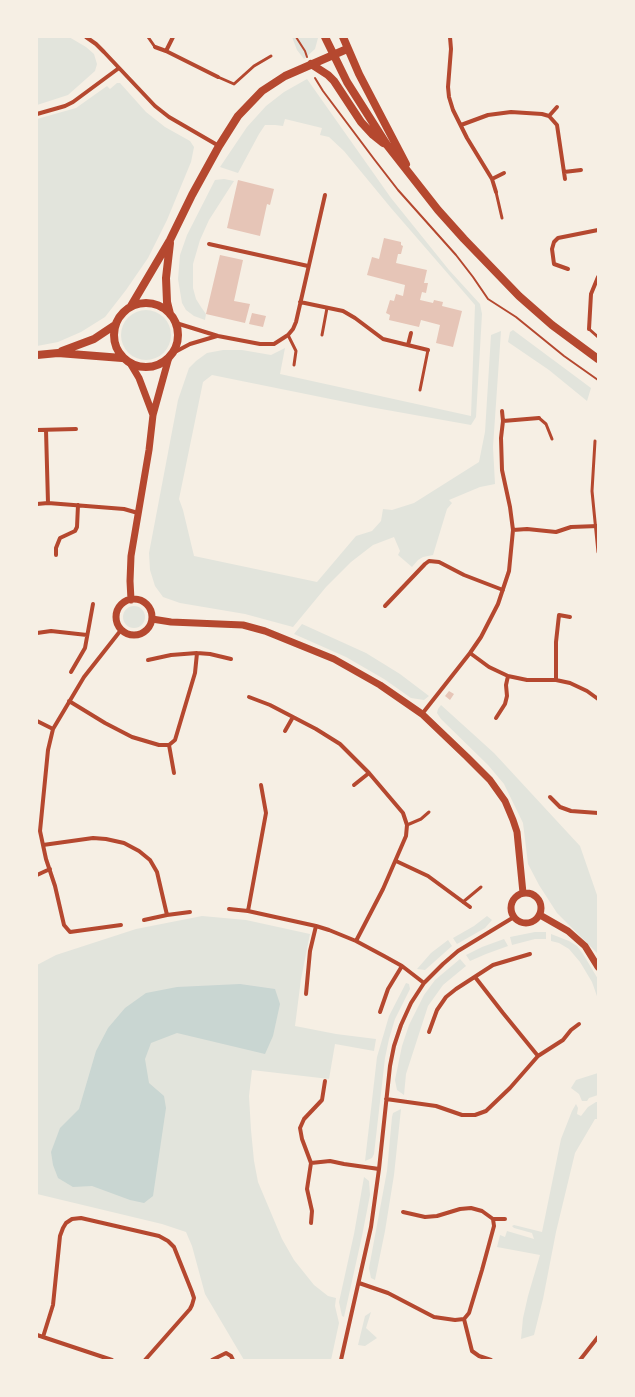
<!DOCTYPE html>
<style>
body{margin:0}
#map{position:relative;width:635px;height:1397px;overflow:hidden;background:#f6efe4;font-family:"Noto Sans",sans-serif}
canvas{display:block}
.frame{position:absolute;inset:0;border:38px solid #f6efe4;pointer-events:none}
</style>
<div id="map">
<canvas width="635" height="1397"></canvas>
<div class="frame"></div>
</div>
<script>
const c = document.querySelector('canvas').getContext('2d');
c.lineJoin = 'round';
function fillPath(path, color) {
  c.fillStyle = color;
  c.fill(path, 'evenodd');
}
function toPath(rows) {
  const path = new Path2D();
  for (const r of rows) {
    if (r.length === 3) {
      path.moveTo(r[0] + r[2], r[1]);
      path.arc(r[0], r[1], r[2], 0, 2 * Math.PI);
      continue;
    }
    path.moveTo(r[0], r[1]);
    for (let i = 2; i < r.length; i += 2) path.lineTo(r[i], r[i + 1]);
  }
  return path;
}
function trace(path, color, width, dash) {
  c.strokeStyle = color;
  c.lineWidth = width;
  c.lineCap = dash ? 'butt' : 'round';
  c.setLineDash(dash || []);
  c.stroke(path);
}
const green = toPath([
 [37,37,69,37,86,47,94,54,97,64,95,71,68,95,37,105],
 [292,37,318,37,318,38,315,49,304,59,297,50],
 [307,79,391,198,449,270,480,304,482,314,476,417,471,425,370,407,212,375,203,382,179,499,183,510,194,556,317,582,356,536,372,531,381,521,383,509,392,510,414,503,479,462,485,432,491,335,501,331,493,447,495,484,480,487,449,500,452,503,447,509,433,555,423,557,418,560,412,567,398,555,400,551,394,537,373,545,351,562,326,587,293,627,245,614,180,603,163,597,155,586,150,570,149,553,178,400,189,368,196,361,207,353,223,350,242,350,271,355,285,348,280,374,471,416,475,305,391,208,344,151,329,137,320,135,322,128,285,119,283,126,275,125,265,125,259,134,238,173,220,167,247,127,266,106,284,92],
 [117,83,120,83,146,112,165,127,190,141,194,147,191,162,167,220,148,258,126,290,105,317,81,332,58,342,37,346,37,119,76,108,107,86,110,89],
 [224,179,234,181,209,220,200,240,193,264,193,288,196,299,201,307,206,314,205,320,194,316,186,310,182,303,178,279,180,255,187,235,215,180],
 [146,335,25],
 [513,330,591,388,587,401,549,370,508,342,510,332],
 [134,617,11],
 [302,624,366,653,400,674,429,696,424,700,411,698,384,679,346,657,294,634],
 [441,705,494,753,580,846,598,898,598,954,557,913,539,885,528,864,523,823,504,784,488,765,441,719,437,713,438,709],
 [202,916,246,920,310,934,301,979,295,1026,336,1034,376,1039,374,1051,335,1044,329,1079,252,1070,249,1096,251,1130,254,1161,258,1182,282,1239,294,1260,314,1285,328,1296,336,1298,335,1306,339,1323,331,1360,244,1360,205,1294,192,1246,186,1232,162,1224,37,1194,37,965,56,955,136,929],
 [487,916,492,920,485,928,457,944,453,938,474,926],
 [535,932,546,932,546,939,535,939,512,945,510,937],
 [551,934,569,941,577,946,583,954,598,979,598,999,592,982,580,962,569,949,559,943,551,941],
 [504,939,508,946,486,954,470,961,466,955,482,947],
 [448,940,452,946,425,970,417,969,431,953],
 [460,959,466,966,443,985,428,1006,406,1074,404,1095,397,1090,395,1080,402,1046,409,1025,424,995,435,980],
 [406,983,409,984,410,989,395,1019,389,1039,385,1058,374,1154,372,1158,365,1161,377,1057,389,1016],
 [598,1073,598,1095,589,1098,587,1101,582,1101,579,1094,571,1088,576,1080],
 [596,1102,598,1102,598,1119,595,1119,575,1153,556,1232,543,1299,534,1335,521,1339,523,1318,528,1296,540,1255,497,1247,500,1235,505,1237,507,1231,534,1239,532,1233,514,1228,512,1226,514,1225,542,1232,561,1139,572,1111,576,1104,578,1108,577,1114,581,1116,588,1107],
 [401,1109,394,1175,385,1231,375,1280,371,1278,369,1268,387,1171,392,1117,393,1113],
 [364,1177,369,1181,370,1195,362,1236,344,1317,342,1316,339,1302,354,1234],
 [371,1312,366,1328,377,1338,365,1346,358,1345,365,1316]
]);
const water = toPath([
 [240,984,275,989,280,1004,273,1036,265,1054,177,1033,151,1043,145,1059,149,1083,164,1096,166,1108,153,1196,144,1203,130,1200,92,1186,73,1187,58,1178,53,1165,51,1152,60,1128,79,1109,96,1051,108,1028,125,1008,146,993,177,987]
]);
const building = toPath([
 [238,180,274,189,270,205,267,204,260,236,227,228],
 [384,238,401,242,401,245,403,246,401,254,398,254,396,263,427,270,424,283,428,283,426,293,422,292,420,300,433,303,434,300,443,302,442,306,462,311,453,347,436,343,440,325,421,320,419,327,389,320,390,315,386,313,390,300,394,301,396,294,403,296,405,285,367,275,372,257,379,259],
 [220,255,243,260,234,301,250,304,245,323,206,314],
 [252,313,266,316,263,327,249,324],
 [449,691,454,694,450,700,445,696]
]);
const path = toPath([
 [296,37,305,51,307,57],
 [315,78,323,91,374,159,398,190,456,255,473,277,488,299,516,317,564,356,598,380]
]);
const service = toPath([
 [148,37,155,47],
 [218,77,234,84,254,66,271,56],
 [496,192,502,218],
 [589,329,598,337],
 [288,335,296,351,294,365],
 [322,335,327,308],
 [420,390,428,350],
 [539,418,546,424,552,439],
 [595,441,592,491,598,552],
 [407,825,421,819,429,812],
 [463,902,481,887]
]);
const minor = toPath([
 [86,37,96,44,104,52,155,106,169,117,219,146],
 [450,37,451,49,448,87,449,97,453,110,467,138,492,179,496,192],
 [155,47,166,51,218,77],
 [166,51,173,37],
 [37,114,65,106,73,102,119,68],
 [549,116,557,107],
 [461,125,488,115,511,112,542,114,549,116,557,125,565,179],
 [564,172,581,170],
 [492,179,504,173],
 [209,244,308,266],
 [568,269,554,264,552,249,554,242,558,238,598,230],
 [300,302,343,311,355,318,383,339,428,350],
 [176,323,218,336,260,344,274,344,288,335,293,329,296,322,325,195],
 [589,329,591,294,598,277],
 [408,345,411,333],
 [173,353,190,344,217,336],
 [503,421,539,418],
 [37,430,76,429],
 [46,430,48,503],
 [37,504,48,503,124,509,138,513],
 [513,530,527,529,556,532,571,527,598,526],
 [56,555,56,548,60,538,75,531,77,527,78,505],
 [385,606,425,564,429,561,439,562,464,575,503,590],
 [121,630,84,677,53,729,48,750,40,831,46,859,55,886,64,925,70,932,121,925],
 [37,633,51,631,87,635],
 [470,653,489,667,508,676,527,680,556,680,570,683,587,691,598,699],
 [148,660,171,655,197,653,210,654,231,659],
 [71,672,85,648,93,604],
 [556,680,556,642,559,615,570,617],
 [249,697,270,705,316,729,340,744,369,773,403,813,407,825,406,836,383,889,356,941],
 [69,701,105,723,132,737,159,745,169,745,175,740,195,673,197,653],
 [422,714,470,653,481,637,498,604,509,571,513,530,510,507,502,470,501,438,503,421,502,411],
 [496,718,505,704,507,696,506,685,508,676],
 [37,721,53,729],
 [285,731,293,717],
 [169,745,174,773],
 [354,785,369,773],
 [550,797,560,807,571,811,598,813],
 [43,845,93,838,106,839,124,843,139,851,150,860,157,872,167,915],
 [396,861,428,876,470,907],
 [37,875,50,869],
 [229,909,248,911,316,926,329,930,356,941,384,956,402,966,424,983],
 [248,911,266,813,261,785],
 [144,920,167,915,190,912],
 [475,977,503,1013,538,1056],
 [306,994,310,951,316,926],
 [380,1012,388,989,402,966],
 [429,1032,437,1010,446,997,456,989,493,965,530,954],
 [386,1099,436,1106,462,1115,475,1115,486,1111,510,1088,538,1056,563,1040,571,1030,579,1024],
 [311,1163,330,1161,344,1164,379,1169],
 [403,1212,425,1217,437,1216,460,1209,471,1208,482,1211,493,1219,505,1219],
 [311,1223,312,1211,307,1189,311,1163,302,1139,300,1128,304,1119,322,1100,325,1081],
 [359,1283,388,1293,434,1317,455,1320,464,1319,469,1313,482,1270,494,1226,493,1219],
 [464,1319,472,1351,479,1356,491,1360],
 [37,1335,112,1360],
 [43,1337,53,1305,60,1236,63,1228,66,1223,72,1219,81,1218,159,1236,168,1241,174,1247,192,1292,194,1298,192,1305,190,1309,145,1360],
 [212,1360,226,1353,231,1356,233,1360],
 [341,1360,371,1227,379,1169,390,1066,394,1046,401,1025,411,1003,424,983,443,964,458,951,514,917],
 [580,1360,598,1337]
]);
const tertiary = toPath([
 [130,363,139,378,153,415],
 [134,617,18],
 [131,600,130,581,131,556,149,450,153,415,169,357],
 [152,619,171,622,243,625,265,631,334,659,380,685,422,714,467,757,490,780,505,801,513,820,517,832,523,893],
 [526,908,15],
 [540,915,568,931,585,946,598,967]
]);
const secondary = toPath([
 [325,37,347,82,387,145,438,210,464,239,519,296,552,325,598,359],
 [343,37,359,74,406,164],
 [311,64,328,75,334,81,361,122,373,135,383,143],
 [170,243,166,278,167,302,170,314],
 [146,335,32],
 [131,306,170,240,192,195,219,146,238,116,262,91,285,76,347,49],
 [62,351,94,339,115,325],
 [37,355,58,353,122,358]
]);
fillPath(green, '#e2e4dc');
fillPath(water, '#c9d6d2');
fillPath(building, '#e6c5b7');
trace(path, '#b5482f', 2);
trace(service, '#b5482f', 3);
trace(minor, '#b5482f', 4);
trace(tertiary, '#b5482f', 7);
trace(secondary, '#b5482f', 8);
</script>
